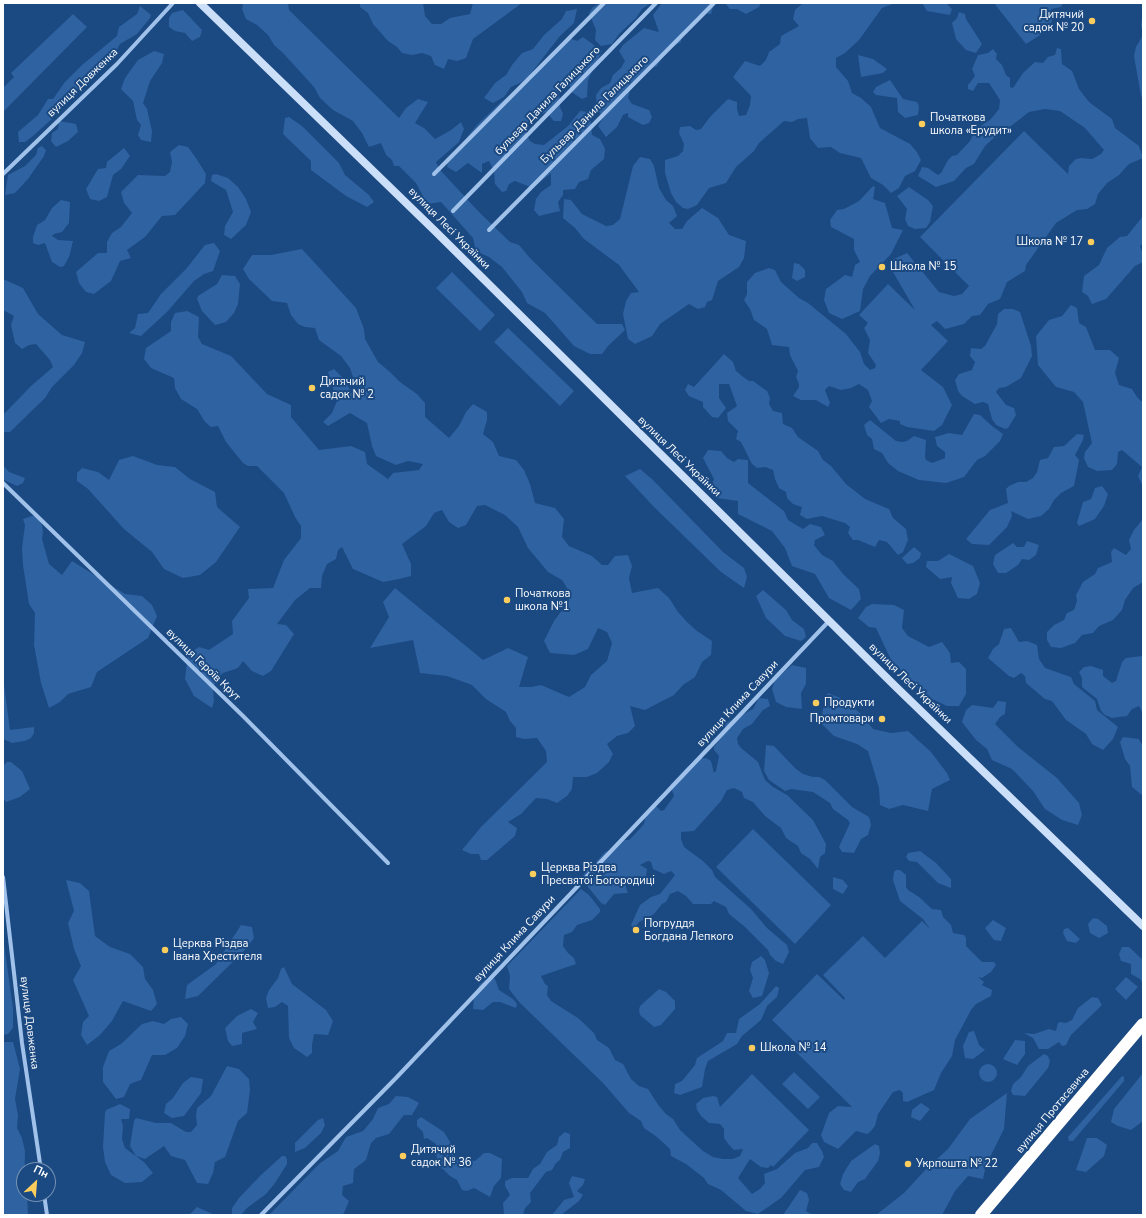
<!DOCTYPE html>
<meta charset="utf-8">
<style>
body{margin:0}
#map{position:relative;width:1146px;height:1218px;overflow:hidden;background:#1b4982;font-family:"Nunito Sans",sans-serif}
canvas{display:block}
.frame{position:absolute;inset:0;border:4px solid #fff;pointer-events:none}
.north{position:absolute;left:16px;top:1162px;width:40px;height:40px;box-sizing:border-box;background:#1b4982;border:1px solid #7692b4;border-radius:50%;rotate:26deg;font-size:11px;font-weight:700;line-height:16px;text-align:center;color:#fff}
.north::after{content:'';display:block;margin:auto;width:14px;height:18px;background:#fbcd5d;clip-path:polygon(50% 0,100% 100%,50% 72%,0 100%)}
</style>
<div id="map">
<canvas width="1146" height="1218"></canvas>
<div class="frame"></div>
<div class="north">Пн</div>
</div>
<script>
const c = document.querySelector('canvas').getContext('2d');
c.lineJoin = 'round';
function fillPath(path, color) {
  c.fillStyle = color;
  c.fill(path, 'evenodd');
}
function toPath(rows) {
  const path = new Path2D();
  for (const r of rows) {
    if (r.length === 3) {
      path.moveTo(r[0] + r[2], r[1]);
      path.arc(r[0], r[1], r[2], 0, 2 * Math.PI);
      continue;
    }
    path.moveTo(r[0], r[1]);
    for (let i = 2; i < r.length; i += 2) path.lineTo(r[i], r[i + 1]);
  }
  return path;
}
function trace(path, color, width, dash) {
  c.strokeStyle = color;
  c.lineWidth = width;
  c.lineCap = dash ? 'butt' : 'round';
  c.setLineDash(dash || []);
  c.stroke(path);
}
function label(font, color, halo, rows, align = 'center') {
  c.font = font + ' "Nunito Sans",sans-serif';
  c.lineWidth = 4;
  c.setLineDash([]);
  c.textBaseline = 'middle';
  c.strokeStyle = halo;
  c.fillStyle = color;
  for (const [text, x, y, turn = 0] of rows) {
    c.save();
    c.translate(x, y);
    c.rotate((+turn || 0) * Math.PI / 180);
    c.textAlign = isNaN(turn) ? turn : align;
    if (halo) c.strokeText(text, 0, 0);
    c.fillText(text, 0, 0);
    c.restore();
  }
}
const green = toPath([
 [243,3,288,3,289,10,399,118,406,108,418,99,428,102,415,123,424,128,435,139,451,130,461,122,464,129,459,142,436,162,441,171,480,213,510,242,519,245,530,258,597,324,622,324,625,330,608,346,602,354,590,354,574,346,545,313,527,303,522,292,502,267,489,257,476,251,473,238,441,202,427,204,416,183,399,166,394,166,392,160,386,155,381,143,369,147,362,133,353,121,333,110,320,98,314,87,283,53,274,45,268,35,257,25,246,19,242,9],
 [360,3,423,3,425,16,432,24,441,24,450,18,470,14,473,3,522,3,473,39,466,58,457,61,448,59,444,69,435,65,431,56,422,53,412,55,402,53,397,47,388,41,373,24,368,13,360,7],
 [600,3,651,3,642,9,636,18,619,34,612,44,601,46,595,40,596,30,589,13,593,7],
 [662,3,714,3,711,14,702,13,698,16,682,33,681,42,667,50,657,66,649,69,630,90,628,98,632,104,649,110,652,117,649,123,643,125,628,117,628,113,623,115,617,127,606,137,598,126,603,118,597,108,596,95,601,88,610,83,613,75,621,68,625,61,619,51,623,45,644,28,659,32,653,15],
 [725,3,761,3,759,7,746,14,737,9,730,9],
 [803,3,895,3,882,8,859,40,845,53,836,58,836,67,848,81,852,93,861,98,871,107,880,128,910,144,917,152,921,160,915,171,905,176,899,188,891,193,883,185,871,178,861,158,840,153,831,147,818,148,810,138,807,118,798,119,792,122,784,121,759,143,754,151,736,167,726,183,709,188,697,205,688,209,683,208,676,202,671,193,665,173,665,160,678,156,683,151,684,144,679,133,680,127,690,126,696,130,701,129,710,117,728,99,737,102,737,109,739,116,746,115,750,105,751,96,733,77,745,61,760,66,766,60,769,52,780,44,781,36,799,26,793,19,795,10],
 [922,3,946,3,952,9,950,15,927,11],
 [994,3,1063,3,1061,7,1051,9,1052,21,1045,32,1026,44],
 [140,6,151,15,150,18,137,34,120,44,114,55,86,86,74,95,55,116,33,136,25,142,19,142,18,132,38,115,48,99,53,99,65,82,82,65,117,36,119,27,137,14],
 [577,9,574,23,560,36,528,77,522,82,511,87,504,97,493,103,484,98,495,83,506,75,512,65,522,53,533,49,544,35,562,19,566,11],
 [183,10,202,30,200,37,192,41,185,33,175,31,169,27,169,18,172,13],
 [1143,10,1143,99,1141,96,1134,56,1136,47,1143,35,1141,25],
 [959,12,965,14,966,19,982,44,976,53,966,50,956,39,952,23,957,18],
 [73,14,87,27,3,112,3,88,14,77,11,73],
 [583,37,602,51,588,80,587,97,582,99,573,93,568,83,564,85,559,91,560,107,563,114,561,121,554,121,546,112,531,120,525,130,530,141,535,144,544,145,568,126,580,111,590,112,592,135,600,139,605,149,604,159,591,170,588,179,579,182,575,189,563,190,563,195,558,202,560,211,539,216,534,210,536,199,541,192,551,185,551,173,533,188,515,181,509,184,506,191,502,192,495,184,494,171,489,161,482,164,482,173,468,163,456,172,447,167,448,160,477,125,501,102,520,87,531,80,534,74,569,38,577,41],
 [1057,48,1061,49,1062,64,1072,71,1079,89,1089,102,1112,119,1115,128,1139,146,1143,158,1129,164,1119,175,1107,183,1098,194,1095,204,1087,209,1077,210,1056,223,1026,265,1025,271,1007,282,1000,299,988,304,980,315,972,316,964,324,945,329,937,321,931,325,948,341,921,370,943,387,952,405,942,425,934,431,907,427,900,424,900,421,889,419,881,423,869,407,872,401,868,390,859,384,851,388,841,390,829,386,825,390,830,403,828,407,816,400,801,400,793,396,799,387,799,384,796,377,798,371,790,355,789,347,772,345,767,329,754,320,750,309,744,300,747,294,747,282,755,273,769,268,775,270,781,282,799,298,808,303,846,334,860,352,864,364,870,370,875,368,876,365,868,353,870,340,864,328,868,323,859,315,888,284,915,310,889,265,892,260,907,253,939,292,954,296,962,294,969,286,920,237,1024,131,1068,174,1069,166,1076,159,1081,158,1092,159,1101,154,1104,150,1085,128,1060,111,1045,109,1029,112,1011,126,998,134,985,146,974,164,966,168,954,181,936,187,918,176,922,167,928,168,938,175,941,173,948,160,952,156,957,155,970,141,975,130,991,119,999,109,1000,100,989,83,978,83,973,91,968,89,968,85,975,76,972,69,978,55,988,53,993,49,997,54,996,59,1002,65,1006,75,1010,78,1010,87,1013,88,1023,73,1035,62,1043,63,1048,57,1055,55],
 [154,51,164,54,162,63,150,81,143,103,147,109,152,131,151,142,141,140,138,135,141,125,137,120,133,101,121,89,125,78,138,60],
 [858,55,873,59,887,69,883,73,861,77],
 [890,80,903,99,917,102,919,106,918,115,905,118,898,112,897,98,876,95,873,92,876,87],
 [289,117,302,126,339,163,345,175,369,195,374,202,367,207,346,196,311,170,311,161,283,134,285,118],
 [59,121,76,124,78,132,68,141,56,147,51,141,52,133,58,129],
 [179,145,188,147,196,158,206,174,205,183,175,215,162,216,145,237,127,250,131,258,120,261,111,281,94,294,86,292,79,283,76,272,98,253,107,253,107,242,112,233,121,227,132,213,124,203,121,192,138,175,165,176,170,172,172,162,170,152],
 [42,146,46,150,44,156,28,179,15,193,5,195,8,175,25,166,36,155,38,148],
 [124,148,130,156,121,169,113,175,107,197,99,201,90,199,86,189,98,169,106,168,107,162],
 [640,157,650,159,654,166,659,188,666,200,673,206,677,216,669,223,675,229,682,229,687,221,702,208,718,218,729,235,746,241,744,258,739,267,718,281,712,300,707,302,705,307,698,309,689,304,660,324,652,336,635,344,628,339,623,314,626,301,631,293,639,292,619,265,584,239,575,228,563,218,564,199,571,200,582,214,606,226,613,225,620,219,633,166],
 [216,174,228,178,238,187,246,199,251,212,246,225,231,239,224,235,225,226,233,212,226,190,211,181,212,175],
 [873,186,875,187,873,199,885,203,892,228,903,230,891,254,870,276,863,289,860,311,842,319,829,313,824,300,826,289,845,275,852,277,855,265,860,262,854,250,854,239,831,227,830,220,837,210,844,209,859,201],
 [909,187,928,200,933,206,930,222,926,228,915,229,908,226,905,219,907,209,897,196],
 [61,200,70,202,69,223,62,232,54,234,52,236,58,240,73,241,69,257,64,266,60,267,52,262,45,243,38,245,33,243,33,237,37,225,45,220,52,208],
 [1143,216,1143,243,1140,246,1143,255,1143,262,1135,266,1106,299,1092,304,1088,296,1082,292,1084,276,1099,265,1107,248,1120,237,1127,236],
 [214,243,220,251,213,271,204,274,194,281,167,312,141,336,129,333,135,328,138,314,148,313,161,294,186,269,205,245],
 [302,249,356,308,364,329,365,339,378,362,390,372,400,382,417,394,425,403,425,417,449,438,459,426,466,412,473,404,487,412,487,420,483,434,493,442,499,456,516,460,524,470,530,484,535,503,555,508,564,519,562,537,569,546,592,556,602,565,608,565,615,556,628,555,632,566,629,578,632,593,658,588,669,598,678,612,688,623,697,631,712,641,711,655,702,662,695,677,683,685,674,695,645,710,630,706,635,726,628,733,617,736,607,744,613,754,609,762,597,773,587,777,573,777,572,789,567,796,557,803,547,799,536,798,521,814,508,822,517,828,515,836,487,860,481,860,479,854,471,854,462,850,481,827,547,762,546,751,542,745,537,738,524,739,516,737,516,728,510,721,506,712,486,699,472,685,447,676,420,673,413,640,370,648,389,617,383,602,395,588,483,660,508,648,528,657,519,687,531,687,541,685,569,697,585,687,591,675,607,661,612,643,607,632,598,628,588,649,574,655,550,653,544,641,554,621,569,601,569,591,562,580,548,572,528,548,518,527,505,515,485,505,477,506,466,525,458,528,449,522,442,510,434,513,426,526,402,544,411,564,411,576,399,579,383,582,353,569,342,547,338,550,336,559,327,564,322,576,321,588,310,588,295,600,277,624,286,625,294,634,271,671,263,676,252,671,243,661,238,668,223,673,217,678,213,689,214,701,212,708,194,696,185,679,188,654,199,647,209,650,233,634,232,621,249,598,248,589,273,588,284,560,301,538,301,526,295,517,284,493,257,466,248,466,243,463,226,442,218,426,211,427,205,422,197,409,181,399,175,388,174,378,151,368,144,359,146,348,171,331,171,322,175,313,187,311,199,317,198,337,202,344,231,356,267,394,291,405,291,417,319,450,351,446,365,452,367,464,388,479,393,473,419,470,423,464,408,461,396,465,376,456,372,446,367,423,350,413,328,426,323,422,332,413,337,401,328,372,334,369,344,379,351,392,359,396,362,392,354,380,350,368,341,356,319,340,315,328,305,327,298,324,291,315,287,303,272,301,249,279,243,269,252,255,271,255],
 [794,263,799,264,805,270,805,277,797,281,792,278],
 [452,272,495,315,480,331,436,288],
 [222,275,235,276,240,284,238,304,234,313,226,322,215,325,202,311,197,299,198,296,217,284],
 [3,279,23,288,38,314,62,335,85,342,82,353,74,365,52,387,45,398,10,432,3,432,3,415,31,386,53,367,50,360,36,344,29,345,22,349,15,343,11,325,14,316,3,310],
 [1071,305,1077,308,1079,323,1086,327,1095,350,1110,350,1119,358,1115,373,1119,385,1132,389,1137,397,1143,403,1143,487,1138,476,1142,467,1122,450,1118,452,1117,464,1112,470,1097,471,1088,467,1084,458,1085,452,1092,443,1083,402,1074,392,1056,387,1038,365,1036,336,1049,320,1062,316],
 [1004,309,1013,309,1020,312,1031,346,1032,356,1021,378,1006,387,999,388,996,392,1006,405,1014,408,1016,415,1008,428,1005,429,996,425,992,419,988,404,983,402,975,404,962,396,958,391,955,380,959,374,972,370,975,362,970,356,971,348,981,349,985,346,997,324,998,314],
 [508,328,574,391,560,406,494,342],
 [724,354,733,362,736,371,742,376,749,381,753,381,767,391,770,398,769,404,773,411,782,413,783,424,792,428,798,437,818,451,823,460,831,466,846,484,865,499,889,509,893,518,906,529,908,540,903,552,898,555,887,542,879,540,875,547,858,540,853,540,848,533,850,527,845,523,822,516,807,519,800,515,802,507,793,504,787,498,786,492,779,488,775,479,773,470,765,467,757,468,752,464,741,442,736,439,738,431,728,421,727,413,737,406,729,384,719,384,719,398,726,408,718,418,712,417,703,407,703,402,689,396,685,390,688,384,694,387],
 [974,414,980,415,992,426,1003,434,1000,441,985,456,977,460,964,477,946,483,919,480,898,471,888,463,882,453,874,449,872,439,867,435,864,425,870,420,896,441,902,442,907,441,914,436,926,440,925,457,926,460,932,463,945,458,945,452,937,446,935,437,949,433,962,435],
 [1077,434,1084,435,1082,442,1075,455,1079,460,1074,486,1061,493,1054,500,1049,509,1041,516,1028,519,1011,511,1012,516,1007,527,989,545,972,544,966,539,990,510,1008,503,1006,489,1009,486,1018,482,1026,482,1033,478,1037,472,1040,460,1048,458,1054,447,1064,446],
 [708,450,721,451,727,458,734,462,738,459,748,460,748,483,784,511,788,520,803,529,810,524,821,527,825,535,815,540,814,545,822,555,833,561,843,574,859,589,861,599,851,610,829,598,815,574,792,566,785,548,772,531,738,514,738,501,717,498,711,487,714,479,703,458],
 [133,456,157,465,175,467,190,479,215,492,217,507,240,527,216,562,200,575,183,578,164,569,152,552,124,529,88,489,77,481,77,473,82,468,98,472,109,480,119,460],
 [3,465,9,472,25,478,23,483,17,486,4,480],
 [640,469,653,480,723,552,744,568,747,577,744,588,721,572,655,508,625,476],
 [1102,486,1108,494,1104,506,1095,519,1079,526,1077,523,1083,502,1091,499,1095,488],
 [32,516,40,516,43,531,42,539,49,564,62,575,72,561,125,594,142,596,152,605,157,616,148,638,97,672,91,687,68,694,60,702,49,708,41,683,34,645,35,613,29,604,23,565,22,548,25,525,23,519],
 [1143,519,1143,582,1133,588,1125,600,1122,610,1113,620,1099,626,1093,633,1082,635,1075,643,1061,648,1051,647,1047,640,1047,632,1054,625,1064,620,1067,613,1074,610,1077,601,1076,595,1083,582,1095,574,1098,568,1112,562,1111,552,1114,548,1126,555,1131,549,1129,540,1134,530],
 [1027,541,1039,545,1036,555,1029,560,1022,559,1018,565,1006,573,998,573,993,564,995,555,1013,543,1017,547,1024,547],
 [914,547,921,553,920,558,913,563,907,564,902,558],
 [949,554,973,566,980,583,977,594,969,599,958,598,951,583,952,577,940,579,926,567,927,561,938,561],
 [763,590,786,610,792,620,804,629,806,637,801,641,785,636,766,618,756,596],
 [872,604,894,605,904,610,902,628,908,636,929,647,942,642,950,653,951,663,959,662,966,669,966,694,959,706,947,706,932,699,910,683,904,673,892,662,876,628,869,627,858,618,866,607],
 [1011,628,1019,642,1027,641,1037,645,1039,659,1045,668,1071,677,1074,684,1095,701,1097,710,1118,727,1113,739,1103,750,1092,744,1086,734,1066,720,1052,701,1045,699,1026,683,1025,676,1021,673,1014,678,1009,676,988,658,993,649,999,644,1004,629],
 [1143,655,1143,714,1139,706,1132,709,1127,716,1112,718,1105,715,1101,711,1097,699,1082,687,1082,678,1079,672,1084,667,1091,666,1103,670,1103,676,1112,683,1116,681,1122,662,1126,658,1142,656],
 [792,665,806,668,806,684,801,693,802,709,786,707,776,702,772,689,775,680],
 [3,677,10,730,34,727,34,733,31,738,25,741,12,743,3,739],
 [828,693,843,699,860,713,873,729,891,733,908,731,931,752,947,773,950,780,932,789,928,811,903,805,889,809,880,805,879,788,868,751,857,744,834,736,821,723,823,709],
 [759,698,768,699,770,706,763,710,752,724,743,729,737,738,738,744,741,748,758,762,765,780,773,787,787,795,813,820,826,844,825,853,820,857,818,869,810,859,801,853,798,846,786,838,781,828,765,816,753,802,744,798,742,792,734,788,727,790,721,801,694,831,681,832,681,839,684,847,703,861,712,870,715,877,751,909,767,928,787,945,789,952,783,964,776,961,770,955,768,950,745,927,729,914,726,907,714,901,711,904,693,904,686,896,678,891,670,894,666,902,662,904,654,914,639,922,634,929,631,925,640,905,651,897,660,894,675,875,671,871,664,874,653,869,651,862,648,861,640,865,647,869,646,877,641,882,635,885,626,882,626,888,628,893,614,894,605,905,601,903,584,882,583,876,587,870,593,870,599,875,602,874,603,869,596,862,605,852,611,850,621,840,629,840,635,834,644,824,646,814,653,806,657,807,661,811,664,810,674,796,670,785,687,767,698,759,706,758,711,761,714,773,716,771,719,756,714,750,714,747,721,738,726,723,753,709],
 [998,701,1006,702,1005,714,1000,717,995,724,1018,747,1057,778,1079,803,1082,815,1078,825,1062,820,1045,809,1033,791,1012,769,992,760,987,749,976,740,962,722,966,710,972,705,993,708],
 [1123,737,1139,739,1143,747,1143,796,1132,787,1130,766,1125,759,1120,742],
 [766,745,774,746,796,769,803,774,813,777,819,777,825,780,852,807,869,817,871,825,868,835,861,839,854,853,842,852,839,847,850,823,848,820,833,809,830,803,813,792,791,789,785,791,769,780,764,771],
 [7,762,11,762,22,771,30,789,20,797,6,802,3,798,3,766],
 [753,829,831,905,795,944,716,867],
 [920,851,936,863,951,879,951,888,938,883,917,862,909,861,906,857,908,853],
 [896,870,900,870,906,875,906,887,908,890,919,897,932,909,941,910,943,917,951,925,953,933,964,935,966,938,966,946,982,962,994,962,996,965,991,972,982,978,978,977,984,982,982,985,992,990,991,996,976,1004,971,1010,955,1040,952,1056,941,1073,934,1090,907,1102,903,1101,903,1093,900,1090,893,1092,878,1114,875,1126,870,1132,867,1134,856,1131,838,1149,824,1142,821,1135,829,1113,838,1106,852,1107,794,1050,798,1045,772,1020,817,974,844,1000,845,998,823,975,863,936,885,958,922,921,930,929,923,919,900,901,893,880,894,872],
 [833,877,843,880,848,886,843,894,833,889],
 [66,880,80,883,89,891,95,936,110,947,130,954,143,967,145,979,153,990,157,1004,151,1011,123,1001,112,1021,100,1035,87,1045,81,1035,83,1022,89,1016,73,980,81,966,74,949,68,923,74,911],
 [581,889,589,895,600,909,600,912,592,920,577,925,572,932,564,935,563,946,568,953,574,958,576,964,541,976,545,984,548,986,547,995,551,1001,578,1018,594,1033,597,1040,609,1048,615,1060,623,1064,631,1079,639,1086,648,1089,659,1106,666,1114,673,1119,680,1130,703,1151,713,1157,723,1159,733,1159,740,1156,743,1149,734,1150,729,1145,724,1138,724,1129,720,1124,709,1123,701,1116,697,1110,696,1104,703,1098,713,1096,717,1097,720,1107,752,1074,809,1130,773,1167,771,1165,768,1168,761,1167,750,1159,738,1178,752,1194,760,1189,765,1183,764,1174,777,1169,795,1153,808,1148,812,1143,817,1143,822,1151,824,1157,819,1167,805,1170,781,1198,758,1214,746,1211,721,1190,708,1184,704,1178,686,1164,671,1156,670,1149,657,1137,644,1128,641,1121,629,1113,603,1083,520,1003,509,989,510,976,507,966],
 [1093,918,1098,919,1107,926,1108,933,1099,938,1090,933,1088,924],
 [993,920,1006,928,1001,941,994,940,985,928],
 [241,925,252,927,254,938,245,950,198,996,185,999,187,985,216,964],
 [1068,928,1080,939,1076,943,1067,941,1063,933,1064,929],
 [3,937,13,1008,13,1028,8,1034,3,1035],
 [1122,947,1129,947,1143,960,1143,984,1140,979,1131,974,1131,964,1121,961,1119,954],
 [761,956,765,960,769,973,762,996,753,998,749,991,753,978,750,970,752,962],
 [284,967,292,984,326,1010,333,1021,328,1035,314,1034,312,1045,312,1053,307,1057,294,1048,289,1038,288,1006,282,1002,275,1007,268,1008,266,998,269,990,278,978,281,969],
 [490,977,495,979,499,990,513,999,517,1004,516,1008,500,1002,493,1002,483,1010,473,1009,474,995,480,984],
 [1126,977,1138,987,1126,1000,1115,989],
 [776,986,779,988,777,997,767,1006,761,1020,742,1036,737,1044,708,1061,705,1069,702,1087,680,1095,674,1093,675,1084,682,1081,695,1065,697,1058,723,1041,727,1033,736,1033,739,1019,760,1004],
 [659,989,666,992,675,1001,675,1009,661,1025,654,1027,640,1015,639,1010,640,1006],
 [1092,997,1098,998,1102,1005,1071,1035,1066,1045,1062,1046,1059,1042,1048,1049,1039,1049,1033,1038,1024,1033,1034,1034,1049,1029,1056,1031,1058,1023,1060,1022,1066,1023,1072,1020,1078,1008],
 [251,1009,258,1013,253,1022,257,1029,242,1033,242,1044,232,1046,228,1041,225,1028,237,1016],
 [181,1017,188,1024,185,1036,177,1048,165,1055,152,1055,141,1080,130,1084,124,1097,116,1099,103,1082,103,1067,109,1051,121,1044,142,1024,153,1021,164,1024,171,1019],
 [974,1031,979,1045,985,1050,973,1059,965,1058,963,1046,969,1032],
 [1015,1040,1025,1041,1025,1054,1017,1065,1003,1059],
 [3,1042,13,1042,20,1069,15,1099,18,1115,17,1128,22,1138,25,1151,24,1194,27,1194,28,1215,3,1215],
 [1044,1054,1048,1056,1050,1061,1048,1068,1025,1096,1013,1095,1011,1091,1013,1084,1021,1077,1028,1066],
 [988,1073,9],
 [227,1066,239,1069,249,1079,250,1090,247,1113,238,1121,225,1157,215,1162,213,1173,208,1184,197,1183,185,1160,171,1156,164,1146,145,1159,136,1156,130,1146,134,1121,136,1118,156,1123,171,1123,186,1132,191,1132,197,1125,196,1116,197,1108,211,1096],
 [794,1072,820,1097,808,1109,782,1084],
 [1143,1073,1143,1121,1131,1130,1118,1126,1111,1122,1114,1109],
 [1122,1076,1124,1077,1124,1081,1073,1141,1069,1141,1068,1137],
 [191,1077,203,1079,201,1093,184,1116,172,1118,164,1113,166,1104,173,1098,183,1083],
 [1007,1093,1004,1129,986,1165,983,1179,968,1176,955,1191,942,1215,876,1215,904,1193,928,1167,948,1149,970,1119],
 [396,1096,408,1097,419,1103,412,1115,404,1115,389,1134,376,1138,371,1143,366,1160,354,1169,353,1183,343,1186,342,1195,349,1201,344,1213,341,1215,269,1215,320,1163,338,1151,346,1137,363,1131,373,1119,378,1108,389,1104],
 [921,1103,930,1109,920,1121,911,1117,912,1110],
 [120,1104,130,1109,129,1119,121,1119,123,1126,122,1139,125,1148,144,1162,153,1173,142,1182,125,1183,111,1175,105,1162,103,1147,105,1113,106,1110],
 [421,1117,444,1132,453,1147,453,1157,455,1158,475,1161,484,1153,490,1153,502,1159,501,1178,494,1186,490,1197,474,1188,467,1191,462,1190,457,1180,450,1176,443,1169,435,1166,437,1158,435,1150,436,1144,427,1138,424,1139,423,1132,417,1126,417,1120],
 [323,1118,325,1125,321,1133,305,1148,295,1152,295,1143,318,1120],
 [565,1132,570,1134,570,1148,563,1152,560,1160,556,1163,552,1170,546,1172,530,1193,531,1202,525,1208,523,1215,504,1215,503,1203,510,1195,505,1186,505,1181,512,1178,528,1178,533,1169,540,1164,547,1152,557,1145,559,1137],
 [1087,1138,1097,1138,1107,1145,1104,1156,1086,1172,1076,1170],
 [875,1144,879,1146,880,1153,878,1161,865,1179,858,1182,851,1192,844,1190,840,1184,843,1174,851,1161],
 [282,1156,285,1156,287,1159,287,1164,275,1183,266,1194,247,1208,241,1215,232,1215,232,1208,239,1198,261,1175],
 [572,1176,585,1179,583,1185,577,1191,583,1195,579,1201,561,1215,552,1215,564,1200,574,1197,569,1183],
 [800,1190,807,1193,809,1200,806,1211,813,1215,783,1215],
 [197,1207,215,1215,189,1215]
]);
const street = toPath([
 [3,174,117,64,173,3],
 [434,174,604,3],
 [453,211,656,3],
 [489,230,714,3],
 [3,483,243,716,388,863],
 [3,877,22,1043,41,1170],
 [44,1194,47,1215],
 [261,1215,396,1078,829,621]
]);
const secondary = toPath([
 [200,3,435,231,894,685,1143,926]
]);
const highway = toPath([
 [981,1215,1143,1024]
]);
const markers = [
 [1092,21,4,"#fbcd5d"],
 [922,124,4,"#fbcd5d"],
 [1091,242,4,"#fbcd5d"],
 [882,267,4,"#fbcd5d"],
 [312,388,4,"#fbcd5d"],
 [507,600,4,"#fbcd5d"],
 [816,703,4,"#fbcd5d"],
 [882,719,4,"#fbcd5d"],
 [533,874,4,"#fbcd5d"],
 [636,930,4,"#fbcd5d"],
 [165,950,4,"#fbcd5d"],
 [752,1048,4,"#fbcd5d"],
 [403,1156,4,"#fbcd5d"],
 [908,1164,4,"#fbcd5d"]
];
const poiNames = [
 ["Дитячий",1084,15,"right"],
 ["садок № 20",1084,28,"right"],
 ["Початкова",930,118],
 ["школа «Ерудит»",930,131],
 ["Школа № 17",1083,242,"right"],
 ["Школа № 15",890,267],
 ["Дитячий",320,382],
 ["садок № 2",320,395],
 ["Початкова",515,594],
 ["школа №1",515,607],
 ["Продукти",824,703],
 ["Промтовари",874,719,"right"],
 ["Церква Різдва",541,868],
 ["Пресвятої Богородиці",541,881],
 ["Погруддя",644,924],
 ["Богдана Лепкого",644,937],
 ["Церква Різдва",173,944],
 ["Івана Хрестителя",173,957],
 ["Школа № 14",760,1048],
 ["Дитячий",411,1150],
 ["садок № 36",411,1163],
 ["Укрпошта № 22",916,1164]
];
const streetNames = [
 ["вулиця Довженка",83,83,-44],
 ["бульвар Данила Галицького",548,101,-46],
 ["Бульвар Данила Галицького",595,110,-45],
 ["вулиця Лесі Українки",449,229,45],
 ["вулиця Лесі Українки",679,457,44],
 ["вулиця Героїв Крут",203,665,44],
 ["вулиця Лесі Українки",910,684,44],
 ["вулиця Клима Савури",738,704,-47],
 ["вулиця Клима Савури",515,939,-47],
 ["вулиця Довженка",29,1023,83],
 ["вулиця Протасевича",1053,1111,-50]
];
fillPath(green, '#2f62a1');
trace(street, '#a0c2ea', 4);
trace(secondary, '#ccdff8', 8);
trace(highway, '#fff', 12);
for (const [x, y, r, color] of markers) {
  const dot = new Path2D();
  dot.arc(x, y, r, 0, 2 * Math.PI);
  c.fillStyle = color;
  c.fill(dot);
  trace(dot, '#1b4982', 1.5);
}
label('11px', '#fff', '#1b4982', poiNames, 'left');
label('11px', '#fff', '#1b4982', streetNames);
</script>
